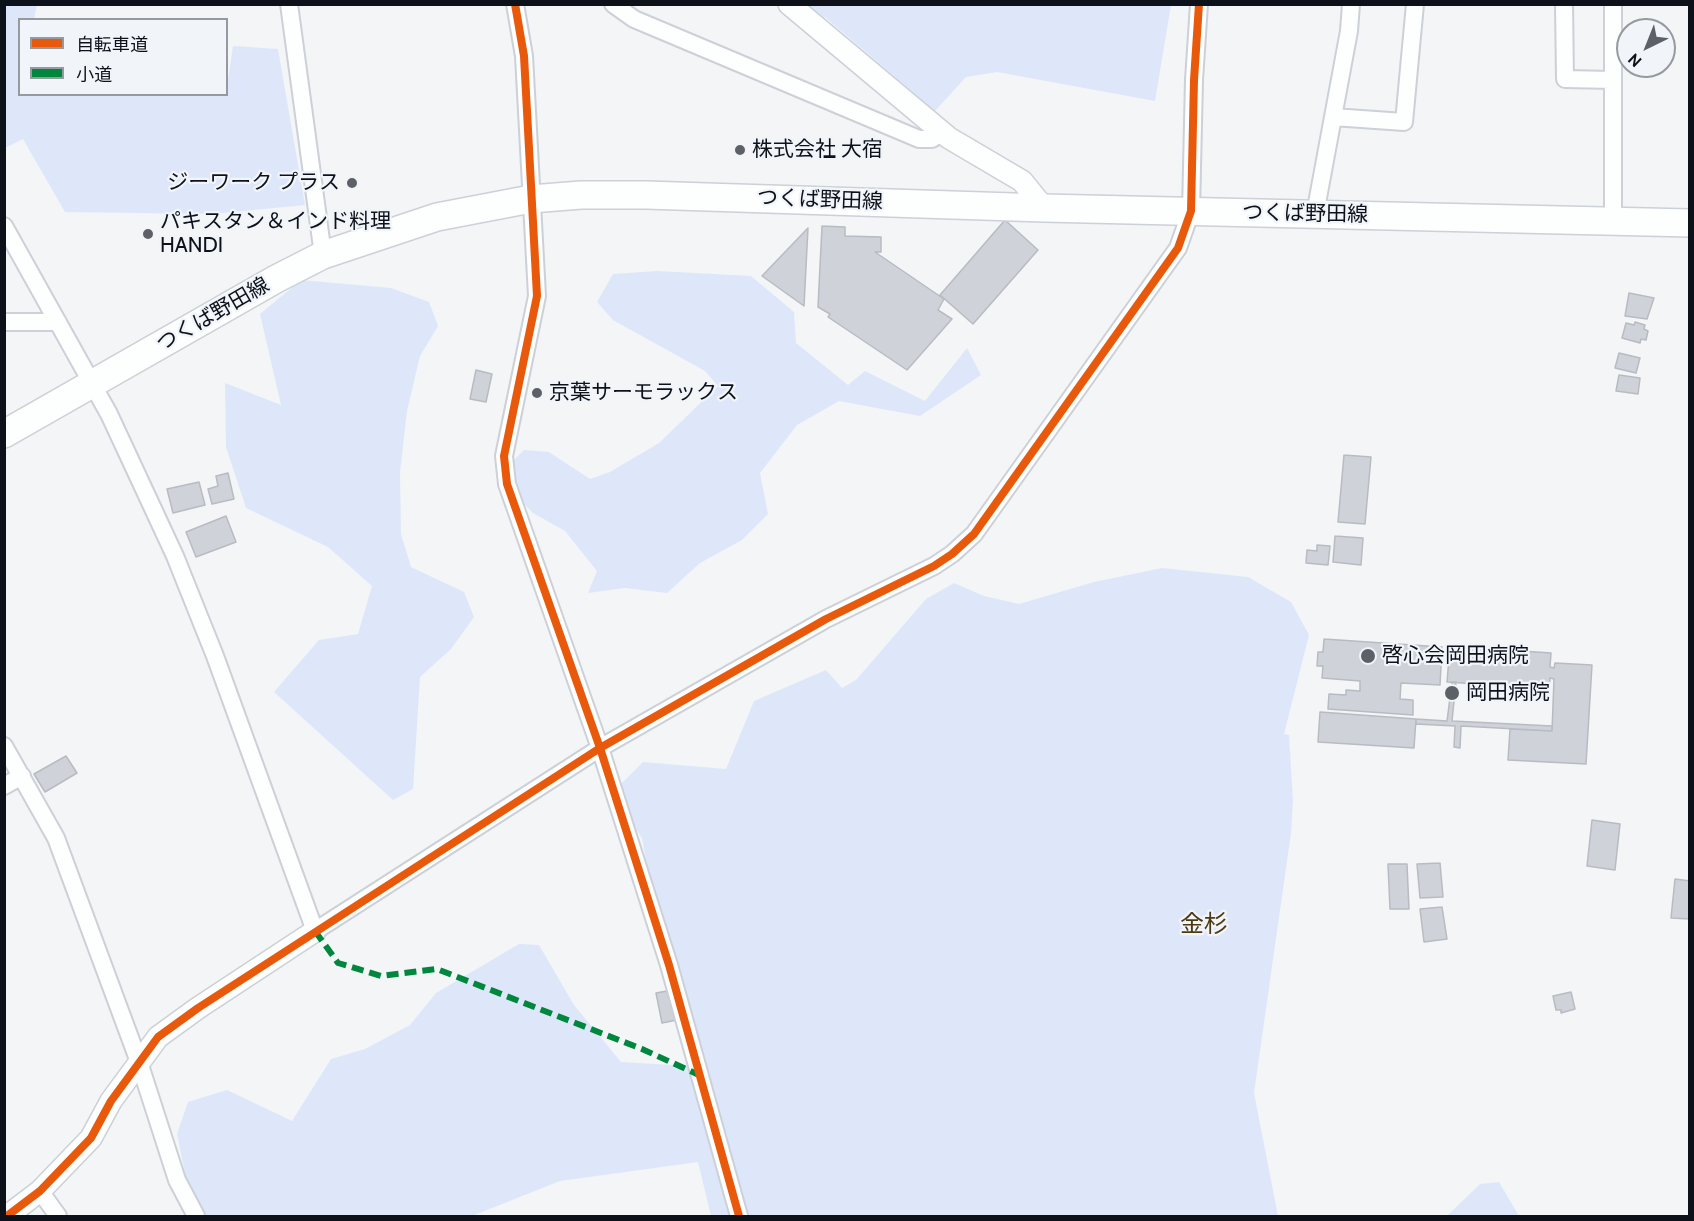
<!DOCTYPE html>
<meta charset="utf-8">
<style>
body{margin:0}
#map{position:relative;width:1694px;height:1221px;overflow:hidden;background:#f3f5f7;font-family:Cabin,"Noto Sans JP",sans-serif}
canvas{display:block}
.frame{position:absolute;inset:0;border:6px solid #0c111a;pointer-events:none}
.legend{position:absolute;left:18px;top:18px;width:210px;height:78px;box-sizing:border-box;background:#f1f4f9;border:2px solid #9599a0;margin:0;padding:8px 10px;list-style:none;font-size:18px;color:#0c111a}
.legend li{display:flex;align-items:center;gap:12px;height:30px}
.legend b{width:30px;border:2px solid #9599a0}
.north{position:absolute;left:1616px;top:18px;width:60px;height:60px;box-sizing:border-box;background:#f1f4f9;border:2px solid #9599a0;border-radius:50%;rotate:223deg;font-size:16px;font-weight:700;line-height:24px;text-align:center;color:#0c111a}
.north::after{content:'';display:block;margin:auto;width:21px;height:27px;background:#5d6167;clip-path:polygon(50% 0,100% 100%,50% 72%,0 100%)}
</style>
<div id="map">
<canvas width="1694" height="1221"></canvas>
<div class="frame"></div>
<ul class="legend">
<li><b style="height:8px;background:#e8590c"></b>自転車道</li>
<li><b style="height:8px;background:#00873e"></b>小道</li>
</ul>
<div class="north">N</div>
</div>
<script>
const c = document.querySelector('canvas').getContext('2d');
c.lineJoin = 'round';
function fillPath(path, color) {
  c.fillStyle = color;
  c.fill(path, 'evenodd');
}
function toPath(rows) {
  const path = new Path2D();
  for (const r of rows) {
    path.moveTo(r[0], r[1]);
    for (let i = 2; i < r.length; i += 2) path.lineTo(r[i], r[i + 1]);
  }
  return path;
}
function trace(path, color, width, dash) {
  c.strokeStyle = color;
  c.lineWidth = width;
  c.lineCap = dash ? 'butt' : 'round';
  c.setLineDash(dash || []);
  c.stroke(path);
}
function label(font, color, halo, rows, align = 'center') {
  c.font = font + ' Cabin,"Noto Sans JP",sans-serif';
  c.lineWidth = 4.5;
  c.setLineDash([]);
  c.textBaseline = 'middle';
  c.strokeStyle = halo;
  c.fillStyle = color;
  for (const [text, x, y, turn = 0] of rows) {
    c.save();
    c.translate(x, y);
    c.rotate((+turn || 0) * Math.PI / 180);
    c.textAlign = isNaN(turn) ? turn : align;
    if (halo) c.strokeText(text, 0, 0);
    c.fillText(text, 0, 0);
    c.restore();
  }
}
const green = toPath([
 [5,4,37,5,34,19,20,20,20,94,226,94,233,46,278,49,305,205,212,214,65,212,23,139,5,148],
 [798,5,1171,5,1155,101,997,72,966,77,935,111,826,18],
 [657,271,751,276,794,312,796,343,848,385,865,371,925,401,967,348,981,375,920,416,839,401,797,425,760,473,768,514,742,540,700,563,667,593,625,588,588,593,597,571,565,531,533,513,497,477,524,450,549,452,590,479,610,472,659,443,718,386,705,371,613,320,597,302,613,274],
 [301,280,391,288,429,302,438,326,420,356,407,411,400,472,401,534,411,567,464,592,474,617,451,649,420,677,413,789,393,800,274,692,319,640,358,634,372,586,328,547,246,508,226,447,225,383,281,405,260,314],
 [1162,568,1248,577,1291,602,1309,635,1284,734,1289,735,1293,801,1291,833,1254,1093,1278,1216,711,1216,698,1162,560,1181,472,1216,200,1216,189,1193,177,1134,188,1102,227,1090,292,1121,331,1059,365,1049,410,1025,436,993,519,944,539,945,574,1005,621,1062,706,1067,681,1004,651,888,642,838,612,793,643,762,726,769,754,701,826,670,842,688,856,680,926,599,954,583,984,596,1019,604,1094,582],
 [1499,1182,1519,1216,1447,1216,1480,1184]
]);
const building = toPath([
 [1005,220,1038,250,973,324,940,295,1005,220],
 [822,226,845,227,845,236,881,237,881,252,875,252,944,299,938,310,952,319,907,370,828,317,830,314,818,307,822,226],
 [808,228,804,306,762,276,808,228],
 [1629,293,1654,298,1647,319,1625,316,1629,293],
 [1635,322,1645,325,1644,329,1648,331,1646,340,1641,339,1640,343,1622,338,1626,323,1634,325,1635,322],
 [1619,353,1640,358,1636,373,1615,368,1619,353],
 [476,370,492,374,486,402,470,399,476,370],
 [1619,375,1640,378,1638,394,1616,391,1619,375],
 [1344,455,1371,457,1365,524,1338,522,1344,455],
 [228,473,234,499,212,504,208,489,218,486,216,476,228,473],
 [199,482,205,505,173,513,167,489,199,482],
 [226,516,236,542,196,557,186,532,226,516],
 [1335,536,1363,538,1361,565,1333,562,1335,536],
 [1317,545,1330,546,1328,565,1306,563,1307,550,1317,551,1317,545],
 [1324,639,1442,647,1440,685,1401,683,1400,699,1413,700,1413,715,1328,709,1329,694,1346,695,1346,690,1360,691,1360,681,1322,678,1323,666,1317,666,1318,652,1323,652,1324,639],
 [1450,646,1551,653,1550,667,1554,668,1555,663,1592,665,1586,764,1508,760,1510,729,1552,731,1554,679,1550,678,1549,689,1447,682,1450,646],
 [1452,682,1456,682,1452,721,1552,726,1552,731,1461,726,1460,748,1454,747,1455,726,1416,724,1416,719,1447,721,1452,682],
 [1320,712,1416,719,1414,748,1318,742,1320,712],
 [66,756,77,773,45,792,34,774,66,756],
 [1592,820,1620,824,1615,870,1587,866,1592,820],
 [1440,863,1443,897,1420,898,1417,864,1440,863],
 [1388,864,1407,864,1409,909,1390,909,1388,864],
 [1675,879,1690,881,1690,919,1671,918,1675,879],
 [1442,907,1447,939,1424,942,1420,909,1442,907],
 [667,991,668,997,672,996,677,1020,662,1023,656,993,667,991],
 [1571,992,1575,1009,1561,1013,1561,1010,1556,1010,1553,996,1571,992]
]);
const minor = toPath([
 [289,4,323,255],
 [515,4,524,56,537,296,504,456,507,484,600,748,669,965,739,1216],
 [613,4,634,19,919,139,932,139,942,132],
 [1564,4,1565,79,1613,80],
 [1613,4,1613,222],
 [1333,117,1404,122,1415,4],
 [1315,214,1349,31,1351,4],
 [4,226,109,414,175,556,215,656,315,931,600,748,826,619,934,566,952,554,974,534,1178,248,1191,211,1194,80,1199,4],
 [4,322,58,322],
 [4,746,56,838,139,1062,177,1180,196,1216],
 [4,786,22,776],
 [40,1191,58,1216]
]);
const tertiary = toPath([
 [789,4,949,138,1022,181,1044,208],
 [7,1216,40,1191,91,1138,111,1101,158,1037,198,1008,315,931]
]);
const primary = toPath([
 [4,434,276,279,323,255,437,217,531,199,581,195,646,195,1044,208,1690,223]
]);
const quiet = toPath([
 [315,931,338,963,381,976,437,969,642,1049,699,1075]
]);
const cycleway = toPath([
 [515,4,524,56,537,296,504,456,507,484,600,748,669,965,739,1216],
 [7,1216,40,1191,91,1138,111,1101,158,1037,198,1008,600,748,826,619,934,566,952,554,974,534,1178,248,1191,211,1194,80,1199,4]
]);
const markers = [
 [740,150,6,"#5d6167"],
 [352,183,6,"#5d6167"],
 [148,234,6,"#5d6167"],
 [537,393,6,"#5d6167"],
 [1368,656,8,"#5d6167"],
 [1452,693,8,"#5d6167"]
];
const poiNames = [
 ["株式会社 大宿",752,150],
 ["ジーワーク プラス",340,183,"right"],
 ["パキスタン＆インド料理",160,222],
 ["HANDI",160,246],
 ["京葉サーモラックス",549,393],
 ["啓心会岡田病院",1382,656],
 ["岡田病院",1466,693]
];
const streetNames = [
 ["つくば野田線",820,200,2],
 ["つくば野田線",1305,214,1],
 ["つくば野田線",213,315,-30]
];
const quarterNames = [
 ["金杉",1204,925]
];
fillPath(green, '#dee7fa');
fillPath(building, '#cfd3d9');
trace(building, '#b8bbc1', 1.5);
trace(minor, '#ccd0d7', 20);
trace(tertiary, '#ccd0d7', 24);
trace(primary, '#ccd0d7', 30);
trace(minor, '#fdfefe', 16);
trace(tertiary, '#fdfefe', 21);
trace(primary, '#fdfefe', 27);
trace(quiet, '#00873e', 6, [12, 6]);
trace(cycleway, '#e8590c', 8);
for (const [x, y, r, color] of markers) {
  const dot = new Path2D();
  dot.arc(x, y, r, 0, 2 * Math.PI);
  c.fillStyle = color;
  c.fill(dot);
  trace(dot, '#f1f4f9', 2);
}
label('21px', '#0c111a', '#f1f4f9', poiNames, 'left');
label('21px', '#0c111a', '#f1f4f9', streetNames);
label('24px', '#4c3a13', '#f1f4f9', quarterNames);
</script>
